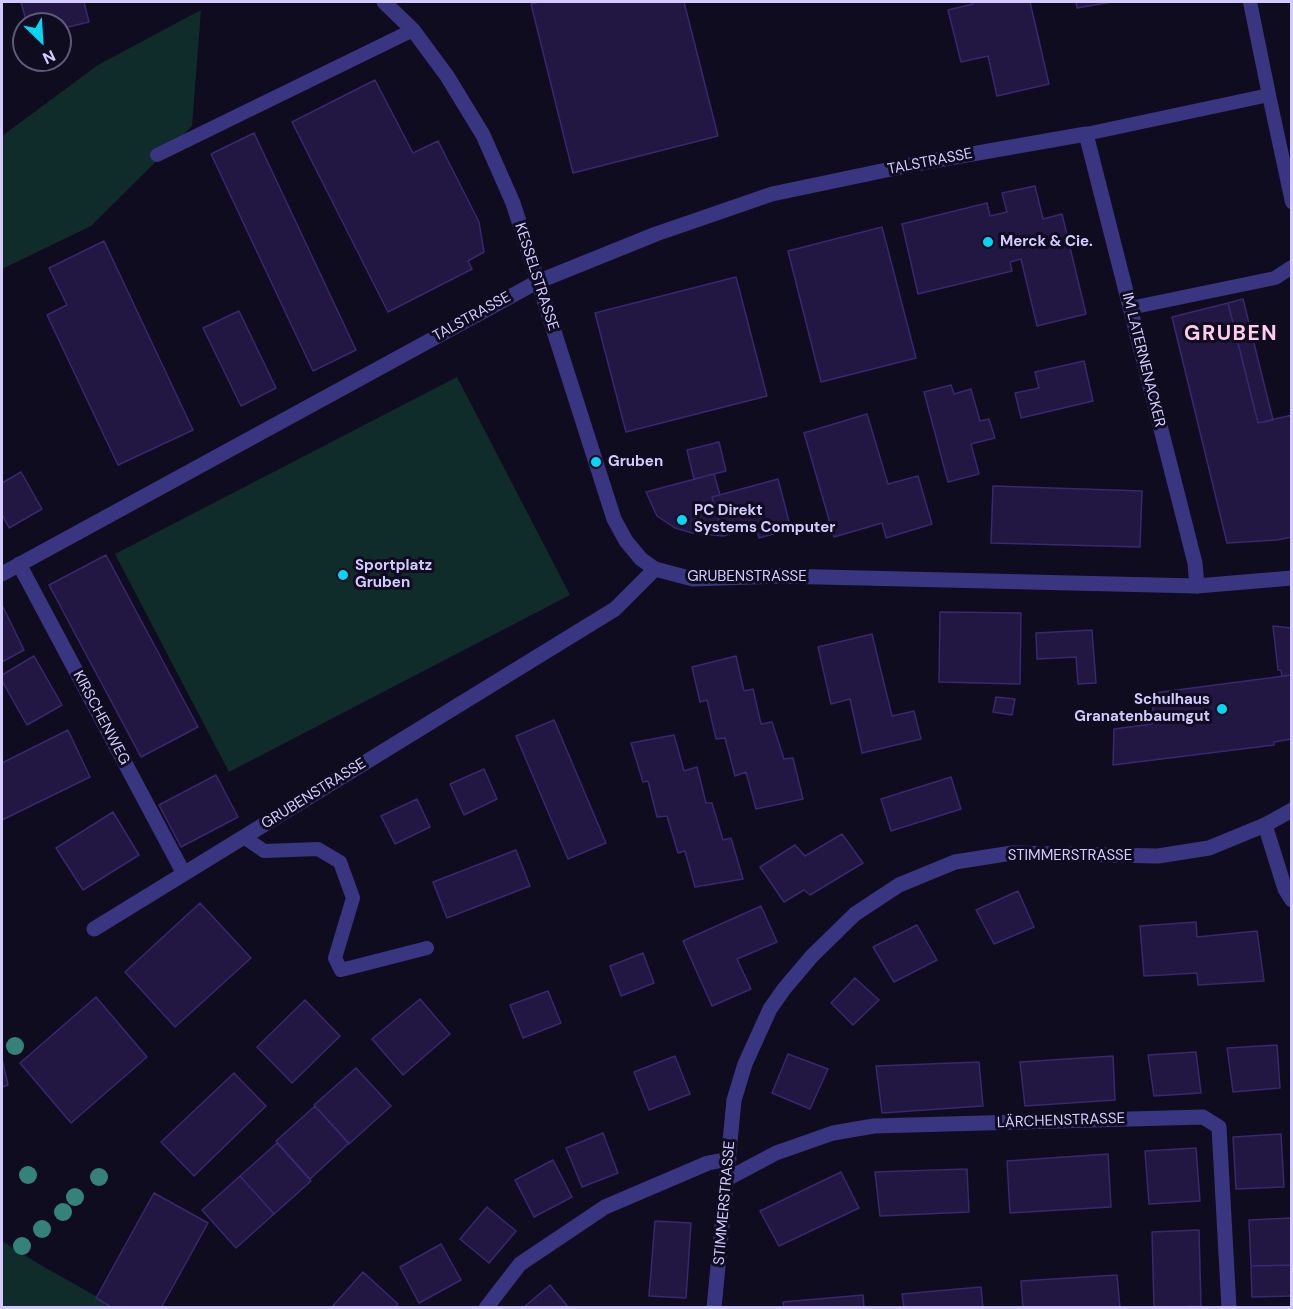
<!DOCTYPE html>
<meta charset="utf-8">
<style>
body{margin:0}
#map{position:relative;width:1293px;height:1309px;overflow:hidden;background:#100c20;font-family:"DM Sans",sans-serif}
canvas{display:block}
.frame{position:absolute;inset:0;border:3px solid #d3cbff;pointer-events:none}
.north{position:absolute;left:12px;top:12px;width:60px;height:60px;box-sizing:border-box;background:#100c20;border:2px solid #5e5879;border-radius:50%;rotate:155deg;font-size:16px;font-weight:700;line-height:24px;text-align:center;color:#d3cbff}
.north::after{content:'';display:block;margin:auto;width:21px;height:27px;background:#00d6f6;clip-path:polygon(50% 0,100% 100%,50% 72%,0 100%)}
</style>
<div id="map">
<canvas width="1293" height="1309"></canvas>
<div class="frame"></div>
<div class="north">N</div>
</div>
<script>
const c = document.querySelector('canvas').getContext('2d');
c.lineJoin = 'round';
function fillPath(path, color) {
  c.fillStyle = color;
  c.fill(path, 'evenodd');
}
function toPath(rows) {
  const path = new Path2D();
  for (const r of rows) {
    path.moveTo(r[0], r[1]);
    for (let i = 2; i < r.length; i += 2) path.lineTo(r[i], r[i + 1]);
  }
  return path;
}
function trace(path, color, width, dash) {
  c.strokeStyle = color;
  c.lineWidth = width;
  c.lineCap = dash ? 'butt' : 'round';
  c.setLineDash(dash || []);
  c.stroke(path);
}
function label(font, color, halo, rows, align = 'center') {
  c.font = font + ' "DM Sans",sans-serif';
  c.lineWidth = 6;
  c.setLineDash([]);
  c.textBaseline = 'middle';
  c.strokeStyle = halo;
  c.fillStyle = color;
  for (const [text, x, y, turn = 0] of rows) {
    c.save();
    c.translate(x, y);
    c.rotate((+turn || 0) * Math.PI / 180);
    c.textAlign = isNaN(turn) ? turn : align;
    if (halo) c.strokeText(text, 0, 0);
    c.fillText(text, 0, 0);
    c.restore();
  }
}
const green = toPath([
 [201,10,192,126,91,226,2,269,2,136,98,65],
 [457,377,570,595,229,772,115,554],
 [2,1241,39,1264,115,1307,2,1307]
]);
const building = toPath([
 [21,2,84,2,89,22,60,29,60,24,27,24,21,2],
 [540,2,684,2,718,136,573,173,531,4,540,2],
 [972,2,1030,2,1049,84,997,96,988,56,961,62,948,10,973,4,972,2],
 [1076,2,1112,2,1077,8,1076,2],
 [375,80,413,153,438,141,479,222,484,252,468,261,472,269,388,312,292,122,375,80],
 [254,133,356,350,313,371,211,154,254,133],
 [1035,186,1043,219,1062,214,1086,314,1037,326,1021,259,1010,262,1012,271,918,294,902,224,987,203,990,216,1007,212,1002,193,1035,186],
 [882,227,916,358,821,382,788,251,882,227],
 [104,241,193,430,118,465,47,315,67,305,49,268,104,241],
 [736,277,767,396,626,432,595,313,736,277],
 [1243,299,1273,420,1258,423,1228,303,1243,299],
 [1228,303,1258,423,1292,415,1292,537,1277,540,1227,543,1172,317,1228,303],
 [239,311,276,388,241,406,203,328,239,311],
 [1084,361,1093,401,1021,418,1015,393,1039,388,1035,372,1084,361],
 [951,385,954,394,971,389,980,421,989,419,995,438,971,444,979,474,948,482,924,392,951,385],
 [867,414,888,484,918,476,932,524,886,538,882,523,834,537,804,433,867,414],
 [719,442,726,471,694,479,687,450,719,442],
 [21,472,42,509,9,528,2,514,2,483,21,472],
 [714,474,720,495,712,497,723,536,692,533,675,528,657,516,646,492,714,474],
 [778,479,791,529,759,538,756,527,723,536,712,497,778,479],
 [993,486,1142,491,1140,547,991,543,993,486],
 [106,555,198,727,141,757,49,585,106,555],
 [2,605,24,650,2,662,2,605],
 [940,612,1021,613,1020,684,939,682,940,612],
 [1273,626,1292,628,1292,675,1282,676,1281,670,1278,670,1273,626],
 [1092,630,1096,683,1078,684,1076,657,1037,659,1036,633,1092,630],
 [872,634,892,716,914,711,921,739,862,753,850,699,831,704,818,647,872,634],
 [34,656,62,705,27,725,2,681,2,675,34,656],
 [736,656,744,691,753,689,761,724,772,722,784,759,793,758,803,799,756,809,746,772,735,776,725,738,716,739,707,700,700,702,692,667,736,656],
 [1292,675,1292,739,1274,742,1274,745,1113,765,1114,729,1152,724,1154,693,1292,675],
 [996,697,1015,699,1012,715,993,712,996,697],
 [554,720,606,843,568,859,516,736,554,720],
 [68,730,90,777,2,820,2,763,68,730],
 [674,735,684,771,697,767,706,803,712,803,723,840,731,838,743,879,695,887,685,851,678,853,667,816,657,817,648,781,643,782,631,743,674,735],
 [484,769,497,799,464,815,450,784,484,769],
 [216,775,238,817,181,847,159,805,216,775],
 [951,777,961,809,891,831,881,799,951,777],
 [417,799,430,827,395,844,381,816,417,799],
 [113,812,139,855,83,890,56,848,113,812],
 [842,834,863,863,810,895,804,890,784,902,760,867,795,845,805,856,842,834],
 [516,850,530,886,447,918,433,882,516,850],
 [1018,891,1034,927,994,944,976,910,1018,891],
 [200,903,251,958,175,1027,125,972,200,903],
 [761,906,777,942,737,959,751,989,712,1006,683,941,761,906],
 [1196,922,1197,937,1257,931,1264,981,1198,985,1197,973,1144,976,1140,926,1196,922],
 [917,925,937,960,894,982,873,947,917,925],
 [643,953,654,983,621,996,610,966,643,953],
 [855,978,879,1000,853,1025,831,1003,855,978],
 [548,991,561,1023,523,1038,510,1005,548,991],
 [96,997,147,1057,71,1123,20,1063,96,997],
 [420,999,450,1034,403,1075,372,1039,420,999],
 [305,1000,340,1036,292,1083,257,1047,305,1000],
 [1277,1045,1280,1088,1233,1092,1227,1048,1277,1045],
 [1196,1052,1201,1093,1154,1096,1148,1055,1196,1052],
 [788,1054,828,1069,810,1109,772,1093,788,1054],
 [675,1056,690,1094,649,1110,634,1072,675,1056],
 [1113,1056,1115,1100,1025,1106,1020,1062,1113,1056],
 [2,1059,8,1085,2,1087,2,1059],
 [979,1062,983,1106,882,1113,876,1066,979,1062],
 [356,1068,391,1106,349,1144,314,1105,356,1068],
 [234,1073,266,1106,194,1176,161,1142,234,1073],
 [315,1106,349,1143,310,1179,276,1141,315,1106],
 [603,1133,618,1173,582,1187,566,1148,603,1133],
 [1281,1134,1284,1187,1236,1189,1233,1137,1281,1134],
 [277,1143,311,1181,274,1214,240,1176,277,1143],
 [1196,1148,1200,1201,1149,1204,1145,1151,1196,1148],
 [1108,1154,1111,1207,1010,1213,1007,1161,1108,1154],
 [553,1160,572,1197,534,1217,515,1180,553,1160],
 [967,1169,969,1212,880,1216,875,1172,967,1169],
 [841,1172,859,1208,779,1246,760,1211,841,1172],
 [240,1176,274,1214,236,1248,202,1210,240,1176],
 [154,1193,208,1223,161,1308,113,1308,96,1298,154,1193],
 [487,1207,516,1231,489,1263,460,1239,487,1207],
 [1292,1218,1292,1265,1251,1266,1249,1220,1292,1218],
 [655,1221,691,1223,686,1298,649,1296,655,1221],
 [1199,1230,1201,1306,1154,1308,1152,1232,1199,1230],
 [441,1244,461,1280,419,1303,400,1267,441,1244],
 [1292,1265,1292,1296,1252,1297,1251,1266,1292,1265],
 [363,1272,398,1304,394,1308,331,1308,363,1272],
 [1117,1275,1120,1308,1023,1308,1021,1281,1117,1275],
 [550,1285,569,1308,523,1308,550,1285],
 [981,1287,983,1308,904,1308,902,1294,981,1287],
 [863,1295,864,1308,784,1308,783,1302,863,1295]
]);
const service = toPath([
 [1269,95,1292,202],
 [1086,134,1269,95,1250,2],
 [157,155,413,30],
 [1130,308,1275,278,1292,267],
 [244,837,264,851,318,849,340,862,353,898,335,958,341,970,427,948]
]);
const minor = toPath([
 [19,564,183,872],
 [2,574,537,282,656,234,772,194,915,164,1086,134,1195,563,1197,586],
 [1265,825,1285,889,1292,900],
 [94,929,615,609,655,569],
 [729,1178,776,1153,833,1133,874,1126,1203,1117,1219,1127,1229,1308],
 [486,1308,520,1264,605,1207,708,1163,729,1159]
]);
const tertiary = toPath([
 [384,2,413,30,447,76,483,135,513,203,614,519,626,541,641,559,655,569,693,579,779,576,1197,586,1292,578],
 [714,1308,734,1100,745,1064,770,1009,784,989,812,956,855,914,899,885,955,862,1012,853,1158,856,1209,848,1265,825,1292,810]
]);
const trees = [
 [15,1046],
 [28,1175],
 [99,1177],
 [75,1197],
 [63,1212],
 [42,1229],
 [22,1246]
];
const markers = [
 [988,242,6,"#00d6f6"],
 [596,462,6,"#00d6f6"],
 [682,520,6,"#00d6f6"],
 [343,575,6,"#00d6f6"],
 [1222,709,6,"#00d6f6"]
];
const streetNames = [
 ["TALSTRASSE",930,162,-11],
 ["KESSELSTRASSE",536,277,72],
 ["TALSTRASSE",472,317,-29],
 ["IM LATERNENACKER",1143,360,76],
 ["GRUBENSTRASSE",747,577],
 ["KIRSCHENWEG",101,718,62],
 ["GRUBENSTRASSE",314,794,-32],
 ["STIMMERSTRASSE",1070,856],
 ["LÄRCHENSTRASSE",1061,1121,-2],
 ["STIMMERSTRASSE",725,1203,-85]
];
const poiNames = [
 ["Merck & Cie.",1000,242],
 ["Gruben",608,462],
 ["PC Direkt",694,511],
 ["Systems Computer",694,528],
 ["Sportplatz",355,566],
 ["Gruben",355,583],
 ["Schulhaus",1210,700,"right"],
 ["Granatenbaumgut",1210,717,"right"]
];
const districtNames = [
 ["GRUBEN",1231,334]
];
fillPath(green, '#0f2b2a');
fillPath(building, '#211742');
trace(building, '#38286f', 1.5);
trace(service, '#3a3581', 14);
trace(minor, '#3a3581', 15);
trace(tertiary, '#3a3581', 15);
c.fillStyle = '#35827a';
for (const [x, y] of trees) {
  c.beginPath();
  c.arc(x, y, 9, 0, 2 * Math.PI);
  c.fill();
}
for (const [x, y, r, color] of markers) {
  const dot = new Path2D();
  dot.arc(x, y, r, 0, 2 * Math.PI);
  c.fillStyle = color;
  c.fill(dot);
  trace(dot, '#100c20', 2);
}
label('15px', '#d3cbff', '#100c20', streetNames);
label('bold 15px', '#d3cbff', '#100c20', poiNames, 'left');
c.letterSpacing = '1.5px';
label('bold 21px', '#ffcdeb', '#100c20', districtNames);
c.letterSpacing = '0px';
</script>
